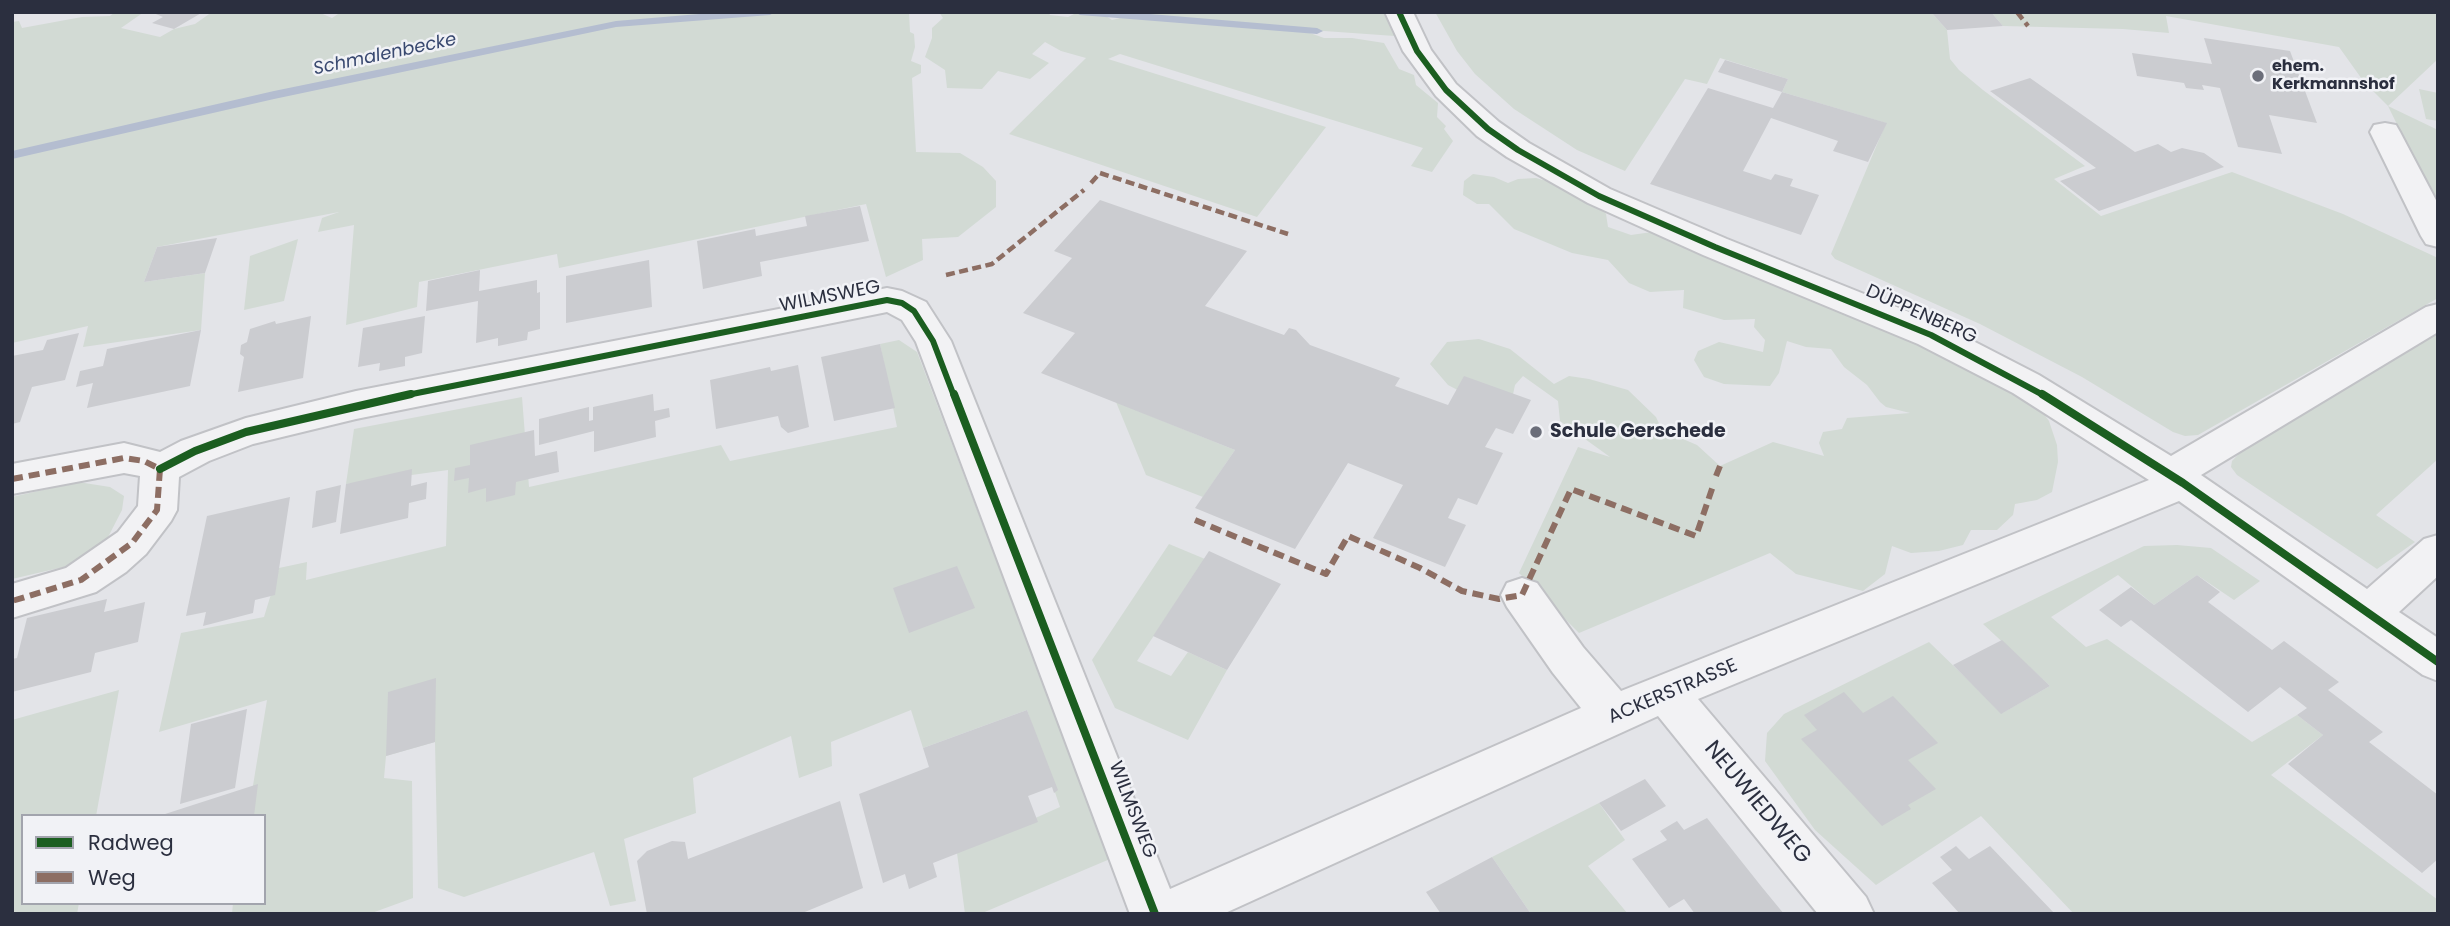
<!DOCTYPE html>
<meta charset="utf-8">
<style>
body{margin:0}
#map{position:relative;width:2450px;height:926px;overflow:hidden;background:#e3e4e8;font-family:Poppins,sans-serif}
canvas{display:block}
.frame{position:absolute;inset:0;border:14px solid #2b2f3f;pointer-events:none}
.legend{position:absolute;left:21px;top:814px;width:245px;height:91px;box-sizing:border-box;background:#f1f2f6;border:2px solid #a2a4ad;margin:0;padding:9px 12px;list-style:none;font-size:21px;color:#2b2f3f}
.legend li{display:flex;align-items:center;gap:14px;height:35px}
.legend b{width:35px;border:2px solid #a2a4ad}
</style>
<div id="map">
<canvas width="2450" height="926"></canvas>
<div class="frame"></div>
<ul class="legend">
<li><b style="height:9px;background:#1b5e20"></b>Radweg</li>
<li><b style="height:9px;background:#8d6e63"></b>Weg</li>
</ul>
</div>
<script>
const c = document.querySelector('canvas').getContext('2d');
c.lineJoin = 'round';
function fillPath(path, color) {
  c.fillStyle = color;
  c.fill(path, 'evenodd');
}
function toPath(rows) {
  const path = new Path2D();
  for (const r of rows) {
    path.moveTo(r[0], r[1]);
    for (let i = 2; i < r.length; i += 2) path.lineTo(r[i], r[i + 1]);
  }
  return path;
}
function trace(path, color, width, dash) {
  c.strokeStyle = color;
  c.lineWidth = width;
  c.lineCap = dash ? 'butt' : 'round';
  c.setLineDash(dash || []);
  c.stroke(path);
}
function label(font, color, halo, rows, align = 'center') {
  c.font = font + ' Poppins,sans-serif';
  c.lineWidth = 5;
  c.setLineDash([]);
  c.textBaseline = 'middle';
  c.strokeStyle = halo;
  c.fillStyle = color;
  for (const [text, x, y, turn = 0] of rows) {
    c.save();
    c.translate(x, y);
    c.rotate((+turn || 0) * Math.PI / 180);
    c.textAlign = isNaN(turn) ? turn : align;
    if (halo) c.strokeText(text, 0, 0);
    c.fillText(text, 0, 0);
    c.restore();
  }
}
const green = toPath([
 [115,12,144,12,121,28,160,37,174,29,195,24,212,12,318,12,332,18,341,12,909,12,910,32,914,34,915,47,911,61,921,65,921,73,912,78,916,152,960,153,983,167,996,181,996,207,958,237,922,239,923,260,886,277,866,204,559,268,557,254,419,282,417,307,346,325,354,225,318,232,322,218,339,212,157,247,144,282,205,273,201,330,83,347,88,326,12,343,12,22,19,21,22,28,82,17,110,16],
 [939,12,1048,12,1050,15,1068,17,1078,12,1100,12,1112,20,1133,15,1105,12,1395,12,1409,37,1324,31,1310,33,1324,38,1352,38,1384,43,1399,69,1414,75,1416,85,1438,103,1437,117,1446,126,1444,129,1453,141,1432,172,1411,166,1423,148,1120,54,1108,59,1326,127,1257,217,1009,134,1086,58,1061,51,1045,42,1032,54,1049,63,1030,79,998,71,982,89,947,88,945,70,925,57,932,38,932,28,943,18],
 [1435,12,1931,12,1947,30,1950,59,1959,70,1983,90,2085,166,2054,179,2101,216,2232,172,2343,214,2438,258,2438,298,2198,435,2185,436,2173,432,2082,377,1980,324,1835,259,1831,254,1886,123,1782,92,1788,79,1720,58,1707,84,1685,79,1625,171,1577,150,1514,109,1475,74,1457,51],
 [1991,12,2438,12,2438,59,2388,106,2438,130,2438,208,2388,106,2364,82,2339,47,2166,16,2169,33,2123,29,2003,26],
 [2419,89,2438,93,2438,121,2426,119],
 [1473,174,1494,177,1508,183,1518,179,1536,178,1572,188,1599,203,1606,214,1608,227,1631,235,1659,231,1829,304,1844,315,1890,329,1938,355,1973,366,2038,406,2049,421,2057,445,2058,462,2052,492,2037,500,2015,504,2013,515,1997,530,1971,530,1963,545,1939,551,1911,553,1892,546,1885,574,1863,591,1796,574,1770,553,1579,633,1519,573,1578,447,1610,457,1560,421,1558,401,1523,376,1515,385,1512,399,1473,398,1448,385,1430,364,1447,342,1479,339,1510,349,1554,384,1569,376,1589,379,1628,390,1656,417,1662,430,1697,445,1720,466,1773,442,1824,456,1819,443,1823,432,1842,429,1847,418,1910,413,1886,407,1880,402,1867,385,1844,367,1831,349,1806,347,1787,341,1779,373,1770,386,1724,384,1704,377,1694,360,1698,351,1719,342,1763,352,1765,340,1754,327,1755,319,1724,320,1683,308,1684,290,1650,292,1629,283,1608,260,1572,253,1514,229,1489,204,1477,204,1463,195,1464,181],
 [298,239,284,301,244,310,250,256],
 [2438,329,2438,459,2376,515,2415,542,2377,569,2237,475,2231,467,2232,461,2247,445],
 [899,340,917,352,1110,859,980,914,965,914,957,853,1060,807,1027,710,923,748,911,710,831,742,832,766,799,778,791,736,693,778,696,813,624,839,636,901,610,906,594,852,464,897,438,888,435,742,386,756,384,778,412,781,413,898,369,914,232,914,233,903,264,903,264,816,248,816,267,700,159,732,181,633,264,617,279,568,307,562,306,580,446,546,448,470,346,484,354,429,522,397,529,487,721,445,730,461,897,427,880,344],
 [1116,402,1235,450,1203,497,1146,475],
 [78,482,110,487,124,496,122,510,105,543,72,565,12,579,12,497],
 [1169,544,1205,559,1137,661,1171,676,1188,652,1227,670,1188,740,1115,708,1092,660],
 [2177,545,2211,548,2260,581,2234,600,2197,575,2154,605,2118,575,2051,617,2086,647,2107,639,2252,742,2297,715,2323,735,2271,775,2438,900,2438,914,2074,914,1981,816,1876,885,1815,830,1765,761,1767,733,1784,714,1929,642,2002,713,2050,686,1983,624,2144,546],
 [119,690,96,816,23,816,23,903,79,903,77,914,12,914,12,720],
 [1599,803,1625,840,1588,866,1628,914,1531,914,1492,857]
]);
const stream = toPath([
 [723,12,775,12,770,15,616,27,274,99,12,159,12,151,274,91,616,21,723,12],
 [1075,12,1126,12,1317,28,1323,31,1317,34,1080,15,1075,12]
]);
const building = toPath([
 [151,12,203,12,174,29,152,23,163,17],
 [1931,12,1991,12,2003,26,1947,30],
 [2204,38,2290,51,2317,123,2269,115,2282,154,2238,147,2220,88,2202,85,2204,90,2186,88,2184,83,2137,76,2132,53,2212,64],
 [1725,60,1788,79,1782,92,1718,72],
 [2030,78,2135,152,2158,144,2171,152,2182,148,2204,153,2224,167,2099,211,2060,181,2096,168,1990,91],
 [1708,88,1773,108,1782,92,1887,123,1868,162,1833,151,1838,141,1771,118,1743,171,1771,180,1775,174,1793,179,1790,186,1819,195,1801,235,1650,184],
 [1100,200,1247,251,1205,306,1284,335,1289,328,1296,330,1310,345,1400,378,1395,386,1448,405,1464,376,1531,400,1513,434,1496,428,1485,447,1503,453,1477,505,1458,498,1448,518,1466,525,1445,567,1373,538,1403,485,1348,463,1295,549,1195,508,1235,450,1041,373,1075,333,1023,313,1072,258,1054,251],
 [860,206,869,241,760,262,762,276,703,289,697,241,755,229,756,236,807,226,805,216],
 [217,238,205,273,144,282,157,247],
 [649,260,652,307,566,323,566,276],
 [480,270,479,291,537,280,537,293,540,292,540,329,528,332,527,340,498,346,498,338,476,343,478,301,426,311,428,281],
 [311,316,303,378,238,392,244,357,240,354,241,345,247,342,250,329,275,321,276,324],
 [425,316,422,353,405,357,405,366,379,371,380,363,358,367,363,328],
 [201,330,190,386,87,408,93,383,76,387,80,371,103,366,107,349],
 [79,333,65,380,32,387,20,422,12,424,12,356,43,350,47,340],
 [880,344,895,408,834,421,821,357],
 [798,365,809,427,788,433,781,427,778,416,716,429,710,380,770,367,771,371],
 [653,394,654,411,669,408,670,417,655,421,656,437,594,452,594,431,539,445,539,419,589,407,589,421,593,420,593,407],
 [534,430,535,456,557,451,559,472,516,482,515,495,486,502,486,488,468,493,469,478,454,481,455,468,470,465,470,445],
 [412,469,411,486,427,482,426,499,409,503,408,518,340,534,346,484],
 [341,485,336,522,312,528,316,491],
 [290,497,275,595,255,600,253,613,203,626,206,612,186,616,207,516],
 [1209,551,1281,584,1227,670,1153,636],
 [957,566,975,608,909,633,893,588],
 [2197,575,2220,592,2208,602,2272,650,2284,641,2339,682,2328,690,2383,732,2369,742,2438,795,2438,859,2422,873,2288,764,2323,735,2297,715,2307,708,2280,687,2248,712,2131,620,2121,627,2099,610,2131,587,2154,605],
 [107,599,104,612,145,602,138,642,95,653,91,672,12,692,12,659,17,658,27,618],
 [2002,640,2050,686,2001,714,1953,665],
 [436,678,435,742,386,756,388,692],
 [1844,692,1863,713,1893,696,1938,743,1908,760,1936,789,1908,805,1911,809,1882,826,1801,739,1817,730,1804,715],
 [247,709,235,788,180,804,191,724],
 [1027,710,1058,790,1054,793,1052,787,1028,796,1038,822,933,863,937,877,909,889,905,874,883,883,859,794,929,767,923,748],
 [1645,779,1666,806,1621,831,1599,803],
 [258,784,254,816,162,816,162,815],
 [840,801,863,888,800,914,647,914,637,861,647,851,672,841,685,842,688,859],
 [1707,818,1761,886,1784,914,1695,914,1684,899,1669,908,1632,859,1667,840,1660,831,1677,821,1684,830],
 [1956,846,1969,859,1990,846,2055,914,1960,914,1932,883,1952,870,1940,857],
 [1492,857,1531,914,1441,914,1426,892]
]);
const minor = toPath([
 [1385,12,1413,12,1431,50,1456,84,1499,122,1529,143,1610,189,1727,239,1944,326,2039,375,2171,456,2426,307,2438,304,2438,332,2201,475,2367,589,2424,539,2438,535,2438,576,2399,612,2438,638,2438,681,2423,675,2179,501,1698,699,1866,897,1874,914,1818,914,1658,716,1223,914,1130,914,916,342,902,320,887,312,356,419,253,444,209,461,179,477,177,510,171,521,146,554,126,572,96,592,12,618,12,584,66,568,118,532,138,506,140,476,124,473,12,494,12,464,124,443,160,452,181,441,246,418,356,391,887,288,902,291,926,302,951,341,1170,889,1581,708,1553,673,1507,607,1501,595,1507,583,1522,578,1537,583,1583,647,1621,691,2149,480,2013,393,1918,344,1703,255,1588,203,1507,157,1477,136,1436,96,1403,51,1385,12],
 [2385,123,2396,125,2400,132,2438,204,2438,247,2426,244,2421,236,2370,132,2374,125,2385,123]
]);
const quietFar1 = toPath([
 [2017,12,2028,26],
 [1091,183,1100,173,1288,234],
 [946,275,992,264,1084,190]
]);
const quiet = toPath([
 [1716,476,1720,466],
 [12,479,124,458,144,461,160,469,157,510,132,543,81,580,12,601],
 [1195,520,1326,574,1348,536,1420,568,1462,591,1499,599,1522,595,1571,489,1696,536,1714,483]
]);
const cyclewayFar1 = toPath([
 [1399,12,1417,51,1446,90,1488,129,1518,150,1599,196,1715,247,1931,335,2045,396],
 [402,396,887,300,902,303,914,311,933,341,954,396]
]);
const cycleway = toPath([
 [954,394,1155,914],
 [2042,394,2183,483,2438,662],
 [160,469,195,451,246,432,411,394]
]);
const markers = [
 [2258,76,7,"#6b6e7a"],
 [1536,432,7,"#6b6e7a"]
];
const farPoinames = [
 ["ehem.",2272,67],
 ["Kerkmannshof",2272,85]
];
const farWaternames = [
 ["Schmalenbecke",385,55,-12]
];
const streetNames = [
 ["WILMSWEG",830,297,-11],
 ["DÜPPENBERG",1921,315,24],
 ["ACKERSTRASSE",1673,692,-23],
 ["WILMSWEG",1132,810,69]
];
const poiNames = [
 ["Schule Gerschede",1550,432]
];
const nearStreetnames = [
 ["NEUWIEDWEG",1757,803,50]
];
fillPath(green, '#d2dad4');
fillPath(stream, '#b4bdd0');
fillPath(building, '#cbccd0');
trace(minor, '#c1c2c6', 4);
fillPath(minor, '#f2f2f4');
trace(quietFar1, '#8d6e63', 4.5, [9, 4.5]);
trace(quiet, '#8d6e63', 6, [11, 6]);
trace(cyclewayFar1, '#1b5e20', 6);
trace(cycleway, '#1b5e20', 8);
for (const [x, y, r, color] of markers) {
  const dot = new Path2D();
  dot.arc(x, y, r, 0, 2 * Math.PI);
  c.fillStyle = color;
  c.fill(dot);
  trace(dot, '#f1f2f6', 2.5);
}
label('bold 16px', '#2b2f3f', '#f1f2f6', farPoinames, 'left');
label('italic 18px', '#394970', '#f1f2f6', farWaternames);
label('19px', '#2b2f3f', '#f1f2f6', streetNames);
label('bold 19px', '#2b2f3f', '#f1f2f6', poiNames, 'left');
label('23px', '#2b2f3f', '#f1f2f6', nearStreetnames);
</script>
